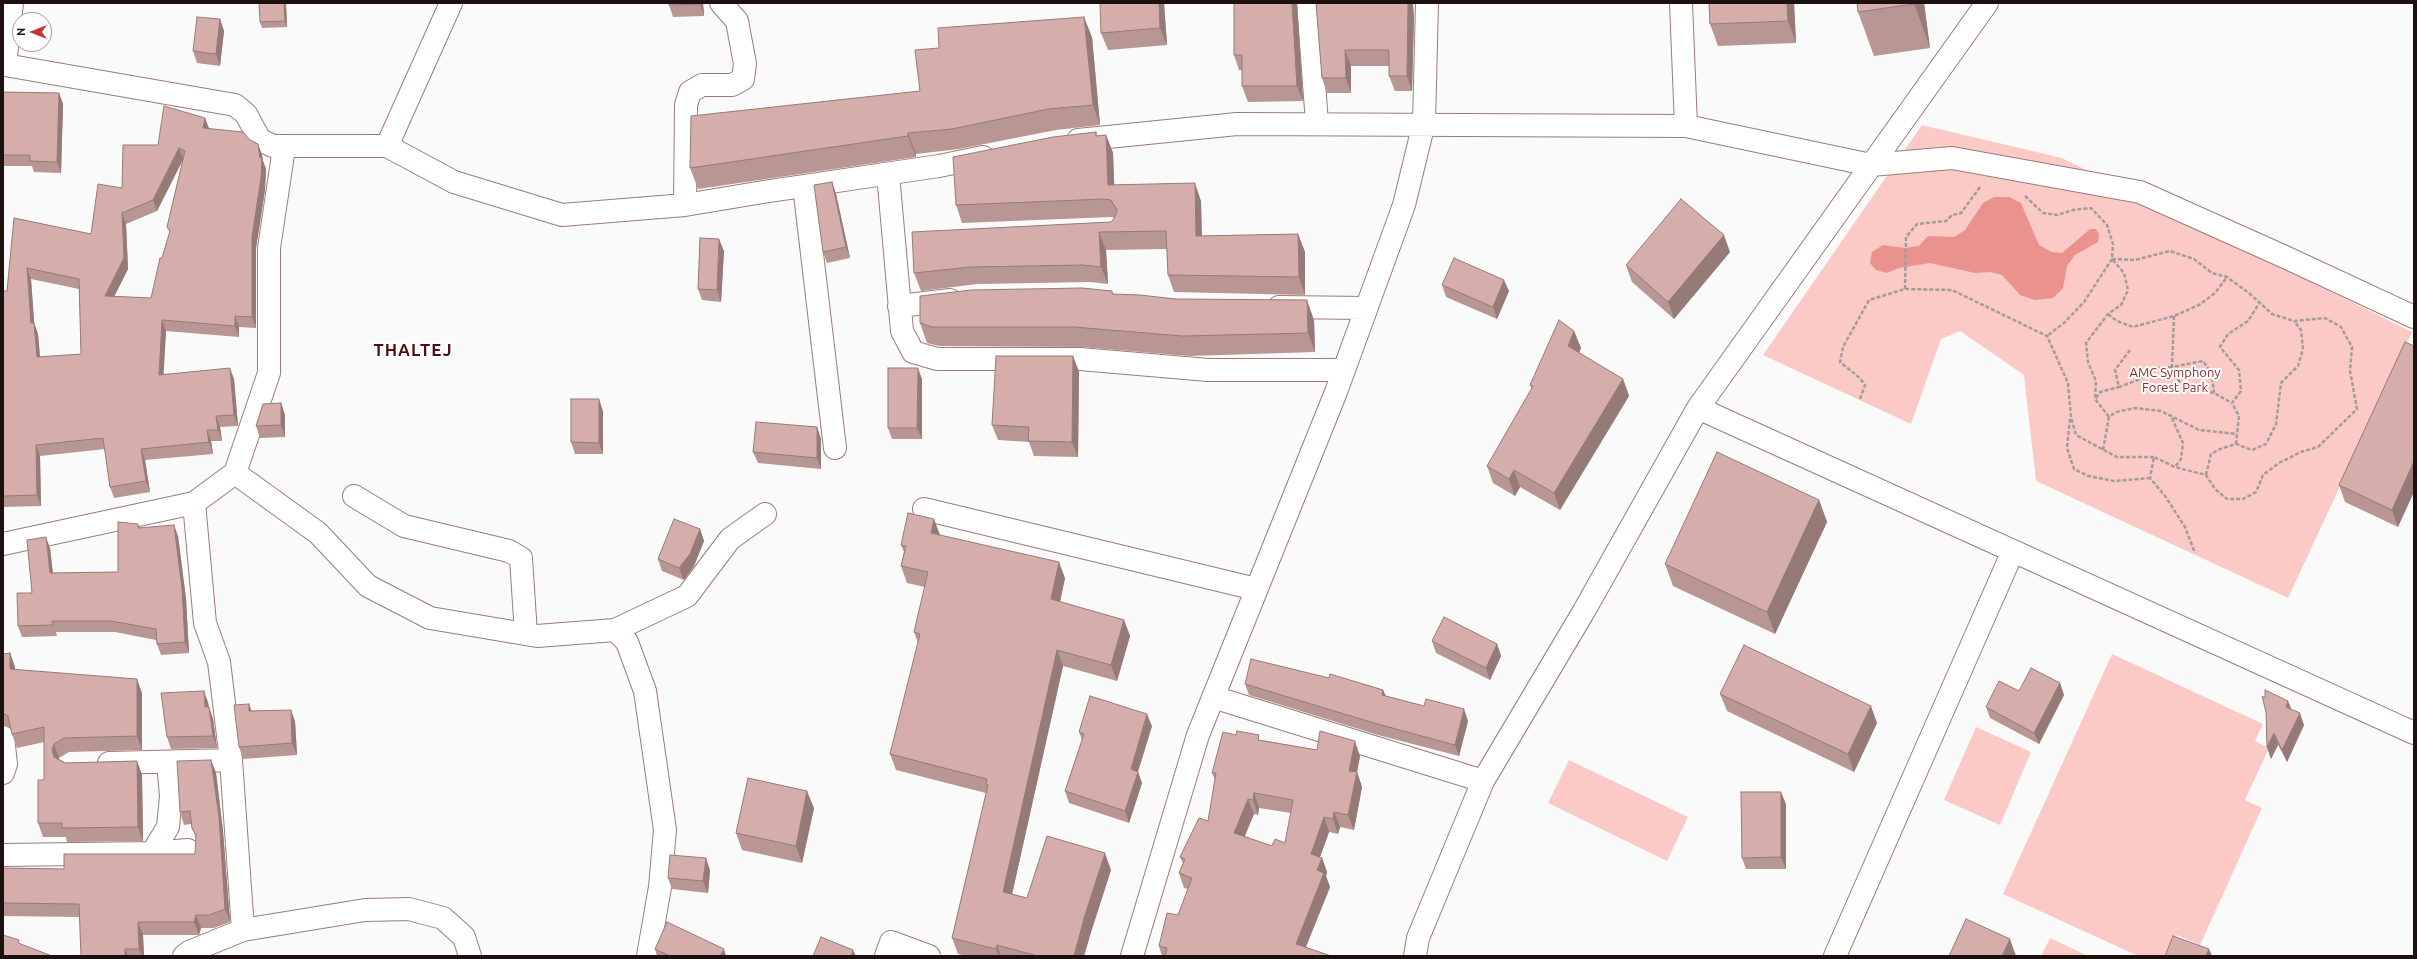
<!DOCTYPE html>
<style>
body{margin:0}
#map{position:relative;width:2417px;height:959px;overflow:hidden;background:#fafafa;font-family:Ubuntu,sans-serif}
canvas{display:block}
.frame{position:absolute;inset:0;border:4px solid #1d100f;pointer-events:none}
.north{position:absolute;left:12px;top:12px;width:40px;height:40px;box-sizing:border-box;background:#fff;border:1px solid #a59f9f;border-radius:50%;rotate:270deg;font-size:11px;font-weight:700;line-height:16px;text-align:center;color:#1d100f}
.north::after{content:'';display:block;margin:auto;width:14px;height:18px;background:#c6373b;clip-path:polygon(50% 0,100% 100%,50% 72%,0 100%)}
</style>
<div id="map">
<canvas width="2417" height="959"></canvas>
<div class="frame"></div>
<div class="north">N</div>
</div>
<script>
const c = document.querySelector('canvas').getContext('2d');
c.lineJoin = 'round';
function fillPath(path, color) {
  c.fillStyle = color;
  c.fill(path, 'evenodd');
}
function toPath(rows) {
  const path = new Path2D();
  for (const r of rows) {
    path.moveTo(r[0], r[1]);
    for (let i = 2; i < r.length; i += 2) path.lineTo(r[i], r[i + 1]);
  }
  return path;
}
function trace(path, color, width, dash) {
  c.strokeStyle = color;
  c.lineWidth = width;
  c.lineCap = dash ? 'butt' : 'round';
  c.setLineDash(dash || []);
  c.stroke(path);
}
function label(font, color, halo, rows, align = 'center') {
  c.font = font + ' Ubuntu,sans-serif';
  c.lineWidth = 4;
  c.setLineDash([]);
  c.textBaseline = 'middle';
  c.strokeStyle = halo;
  c.fillStyle = color;
  for (const [text, x, y, turn = 0] of rows) {
    c.save();
    c.translate(x, y);
    c.rotate((+turn || 0) * Math.PI / 180);
    c.textAlign = isNaN(turn) ? turn : align;
    if (halo) c.strokeText(text, 0, 0);
    c.fillText(text, 0, 0);
    c.restore();
  }
}
const green = toPath([
 [1922,125,2062,158,2412,332,2288,598,2036,481,2024,375,1960,331,1941,339,1911,424,1763,355],
 [2112,654,2263,724,2255,741,2269,748,2245,800,2262,808,2200,945,2177,935,2167,956,2138,956,2003,894],
 [1976,727,2031,752,2000,825,1944,800],
 [1569,760,1688,817,1667,861,1548,803],
 [2050,938,2088,956,2041,956]
]);
const water = toPath([
 [1994,197,2009,197,2021,203,2039,245,2052,252,2062,253,2090,229,2096,229,2099,234,2098,242,2075,255,2067,266,2063,288,2053,298,2035,300,2020,295,2002,275,1991,272,1975,273,1930,263,1899,268,1887,273,1876,270,1870,263,1872,252,1883,245,1905,248,1919,246,1928,236,1954,237,1965,230,1983,203]
]);
const path = toPath([
 [2025,196,2043,213,2057,215,2073,210,2091,208,2107,225,2113,244,2112,259,2084,302,2064,323,2047,336],
 [2112,259,2135,260,2170,251,2194,259,2212,273,2227,277,2249,293,2272,314,2294,321,2325,318,2341,327,2352,347,2350,371,2357,409,2318,447,2301,452,2279,463,2263,475,2256,492,2243,499,2227,499,2215,489,2206,475,2175,467,2154,457,2150,478,2165,496,2185,527,2195,553],
 [1905,289,1906,237,1917,224,1946,221,1952,215,1961,213,1980,187],
 [2108,314,2117,321,2133,327,2174,316,2199,305,2215,293,2227,277],
 [2174,316,2172,367,2203,361,2212,374,2214,393],
 [2130,350,2115,370,2119,387,2138,380,2156,368,2172,367,2178,380,2186,388,2214,393,2232,403],
 [2096,398,2100,392,2119,387],
 [1860,399,1865,385,1860,378,1840,362,1843,347,1869,300,1905,289,1952,290,2047,336,2068,383,2071,417,2076,435,2117,457,2154,457],
 [2109,417,2095,399,2096,381,2088,362,2086,343,2108,314,2121,305,2128,290,2124,273,2112,259],
 [2172,418,2183,443,2181,459,2175,467],
 [2070,419,2067,448,2074,469,2088,476,2114,481,2150,478],
 [2236,444,2239,416,2232,403,2241,391,2239,370,2220,347,2228,334,2248,321,2260,302],
 [2103,450,2109,417,2116,412,2135,408,2161,411,2199,430,2237,434],
 [2206,475,2211,454,2220,449,2236,444,2252,450,2266,444,2276,424,2281,383,2298,366,2303,349,2301,330,2294,321]
]);
const minor = toPath([
 [1308,3,1317,123],
 [1681,3,1686,126,1871,165,1952,158,2140,192,2285,257,2414,317],
 [3,65,5,65,12,3],
 [5,65,235,105,246,114,260,140,273,146,387,146,451,3],
 [1078,140,1237,124,1686,126],
 [387,146,454,182,562,215,685,205,763,192,939,166,983,157],
 [888,174,902,331,913,352,937,359,1080,359,1208,370,1344,370],
 [804,186,835,448],
 [685,205,686,105,690,92,702,85,732,85,743,79,745,64,737,21,721,3],
 [899,306,950,300],
 [1279,307,1366,308],
 [1698,408,2414,733],
 [235,473,318,533,368,586,430,618,537,636,615,630,687,596,730,539,765,514],
 [354,496,404,526,509,551,521,558,526,634],
 [194,503,235,473,269,373,269,248,284,148],
 [924,509,1256,589],
 [3,544,194,503,205,623,219,662,231,760,243,930,189,952,184,956],
 [615,630,627,642,645,691,665,830,660,887,648,956],
 [1213,697,1483,781],
 [3,737,6,764,3,773],
 [109,763,231,760],
 [152,853,168,827,171,796,168,762],
 [3,855,152,853,188,850],
 [243,930,365,910,409,909,443,918,464,937,470,956],
 [886,956,891,942,929,956],
 [1132,956,1198,735,1336,392,1404,205,1424,123,1427,3],
 [1415,956,1418,938,1483,781,1584,611,1698,408,1987,3],
 [1835,956,2013,551]
]);
const wall = toPath([
 [286,3,287,27,262,28,260,22],
 [703,3,704,16,673,17,669,5],
 [1164,3,1167,45,1108,50,1101,33],
 [1297,3,1303,101,1248,102,1242,86,1242,70,1239,70,1234,55],
 [1316,3,1414,16,1412,91,1395,91,1389,76,1389,66,1351,66,1351,93,1327,93,1322,78],
 [1709,3,1794,3,1796,43,1718,46,1710,24],
 [1857,3,1924,3,1930,48,1874,56,1858,12],
 [220,19,224,31,220,66,197,63,193,51],
 [1092,37,1100,125,1056,130,959,149,916,154,916,157,698,189,690,168,920,91],
 [3,92,59,93,63,104,61,173,34,172,32,166,3,166],
 [205,118,209,128,250,140,258,144,262,155,263,161,266,169,265,190,256,248,256,328,239,327,239,337,166,331,163,374,234,379,238,426,220,427,222,441,211,441,213,454,145,460,150,492,114,498,110,487,105,449,40,456,41,506,3,507,3,291,7,291,14,218,91,234,122,188,158,145],
 [183,160,167,227,170,233,151,298,114,296,128,269,126,224,157,211],
 [31,279,79,289,81,354,40,357,38,334,34,323],
 [1096,132,1097,136,1106,135,1113,153,1114,185,1201,201,1202,236,1298,234,1305,252,1305,295,1174,292,1168,275,1167,249,1106,250,1108,284,1090,282,977,284,921,291,914,273,1111,222,1115,218,1111,217,962,223,956,205],
 [832,182,836,194,850,258,827,263,823,252],
 [724,251,721,302,702,300,698,289],
 [1730,252,1674,319,1632,282,1626,265],
 [1442,285,1509,291,1497,319,1446,297],
 [1112,291,1113,294,1314,320,1315,352,1190,356,1081,347,939,346,927,343,920,323],
 [1574,331,1581,348,1579,353,1623,379,1629,396,1560,510,1520,487,1515,496,1493,483,1487,466,1532,389,1530,385],
 [2414,346,2398,527,2345,502,2339,485],
 [1073,356,1079,372,1078,457,1034,456,1029,442,998,440,992,425],
 [922,379,922,439,892,439,888,428],
 [281,403,285,415,285,437,260,438,256,426],
 [603,411,603,454,575,454,571,442],
 [817,427,821,439,821,469,758,463,753,452],
 [1819,500,1827,522,1775,634,1673,586,1665,564],
 [138,524,140,528,178,536,186,599,189,653,161,655,157,644,156,640,115,632,56,632,57,636,22,637,18,626,50,548,53,573,118,572],
 [700,529,704,541,694,566,684,580,662,571,658,559],
 [940,535,1065,578,1060,602,1124,620,1130,636,1117,681,1063,666,1012,894,1027,898,1111,870,1091,932,1084,956,966,956,958,954,952,938,986,793,896,770,890,754,918,643,914,632,925,587,907,583,901,566,904,552,901,545],
 [1432,641,1497,644,1501,656,1490,680,1436,653],
 [10,653,15,667,15,669,142,693,142,750,69,752,59,758,59,759,65,763,137,761,142,775,143,841,67,842,66,837,43,837,38,823,44,780,44,742,17,748,12,734,11,729,3,725,3,654],
 [1329,678,1383,690,1386,696,1468,721,1459,756,1378,735,1249,695,1245,684],
 [2060,683,2064,695,2039,744,1990,718,1986,707,2019,691],
 [1720,694,1877,723,1854,772,1727,711],
 [208,702,209,707,213,719,217,748,171,749,167,737],
 [2291,709,2304,725,2287,762,2278,745,2271,759,2267,747],
 [251,711,295,721,297,755,243,759,239,747],
 [1152,726,1138,772,1142,783,1129,823,1069,803,1065,791,1082,740,1079,732],
 [1261,740,1317,750,1360,756,1357,772,1362,787,1354,830,1340,827,1338,834,1329,832,1320,857,1322,858,1327,872,1326,876,1330,887,1306,947,1331,956,1162,956,1159,946,1178,915,1188,889,1184,888,1179,873,1183,863,1180,857,1208,821,1215,780,1212,773],
 [1259,808,1291,813,1285,843,1272,846,1244,836,1254,814,1258,815],
 [211,760,216,773,223,831,230,922,214,928,201,928,199,935,143,935,144,956,81,956,80,917,3,916,3,868,64,869,195,854,196,838,192,828,191,824,184,825,180,812],
 [1786,804,1786,869,1746,869,1742,858],
 [814,808,802,863,742,850,736,833],
 [710,870,708,893,672,889,668,878],
 [655,949,726,956,657,956]
]);
const shadedWall = toPath([
 [284,3,286,3,287,27,285,21],
 [700,3,703,3,704,16,700,4],
 [1159,3,1164,3,1167,45,1160,28],
 [1292,3,1297,3,1303,101,1297,86],
 [1408,3,1413,3,1414,16,1412,91,1407,76],
 [1787,3,1794,3,1796,43,1788,21],
 [1914,3,1924,3,1930,48],
 [1084,17,1092,37,1100,125,1093,105],
 [220,19,224,31,220,66,216,54],
 [1345,50,1351,66,1351,93,1346,78],
 [59,93,63,104,61,173,57,162],
 [205,118,209,129,203,128],
 [908,133,916,154,916,157,908,136],
 [1106,135,1113,153,1115,203,1108,185],
 [258,144,262,155,263,161,266,169,265,190,256,248,256,328,252,317,252,237,260,158],
 [179,148,183,159,157,211,153,200],
 [832,182,836,194,850,258,846,247],
 [1195,183,1201,201,1202,254,1196,236],
 [122,213,126,224,128,269,109,307,105,296],
 [1099,232,1106,250,1108,284,1101,267],
 [1298,234,1305,252,1305,295,1299,277],
 [1724,235,1730,252,1674,319,1668,302],
 [719,239,724,251,721,302,717,290],
 [27,268,31,279,35,334,31,323],
 [1504,280,1509,291,1497,319,1493,307],
 [1307,300,1314,320,1315,352,1308,333],
 [235,316,239,327,239,337,235,326],
 [162,320,166,331,163,386,159,375],
 [34,323,38,334,41,368,37,357],
 [1574,331,1581,348,1574,363,1568,346],
 [1073,356,1079,372,1078,457,1072,442],
 [230,368,234,379,238,426,234,415],
 [918,368,922,379,922,439,917,428],
 [1623,379,1629,396,1560,510,1554,493],
 [599,399,603,411,603,454,599,443],
 [281,403,285,415,285,437,281,425],
 [216,416,220,427,222,441,218,430],
 [817,427,821,439,821,469,817,458],
 [207,430,211,441,213,454,209,442],
 [36,445,40,456,41,506,37,495],
 [141,449,145,460,150,492,146,481],
 [2414,461,2414,492,2398,527,2392,510],
 [1514,470,1520,487,1515,496,1509,479],
 [1819,500,1827,522,1775,634,1767,612],
 [934,519,940,535,937,549,931,533],
 [174,525,178,536,186,599,189,653,185,642],
 [700,529,704,541,694,566,684,580,679,568],
 [46,537,50,548,54,584,50,573],
 [1059,562,1065,578,1057,615,1051,599],
 [1124,620,1130,636,1117,681,1111,665],
 [1497,644,1501,656,1490,680,1486,668],
 [1057,650,1063,666,1009,908,1003,892],
 [10,653,15,667,15,683,10,669],
 [137,679,142,693,142,750,137,736],
 [2060,683,2064,695,2039,744,2034,733],
 [1383,690,1388,702,1382,695],
 [204,691,208,702,209,719,205,707],
 [2288,701,2293,713,2286,707],
 [249,704,253,715,249,711],
 [1871,706,1877,723,1854,772,1848,754],
 [209,707,213,719,217,748,213,736],
 [1464,709,1468,721,1459,756,1455,745],
 [291,710,295,721,297,755,292,743],
 [2300,713,2304,725,2287,762,2282,750],
 [1147,714,1152,726,1135,781,1131,769],
 [2274,733,2278,745,2271,759,2267,747],
 [1355,741,1360,756,1357,772,1362,787,1354,830,1348,815,1349,771],
 [54,744,59,758,58,764,52,750],
 [211,760,216,773,223,831,230,922,225,909],
 [137,761,142,775,143,841,138,827],
 [1138,772,1142,783,1129,823,1125,811],
 [807,791,814,808,802,863,796,846],
 [1781,792,1786,804,1786,869,1781,857],
 [1254,793,1259,808,1258,815,1253,800],
 [1248,799,1254,814,1240,848,1234,833],
 [1334,812,1340,827,1338,834,1333,819],
 [1324,817,1329,832,1316,868,1311,854],
 [1105,853,1111,870,1091,932,1084,956,1074,956,1085,915],
 [706,858,710,870,708,893,703,881],
 [1322,858,1327,872,1326,876,1330,887,1302,956,1296,944,1317,870],
 [196,915,201,928,199,935,194,922],
 [138,922,143,935,144,956,142,956,139,949],
 [2010,939,2016,956,2002,956],
 [997,945,1001,956,999,956,996,949],
 [125,949,128,956,125,956],
 [724,949,726,956,720,956],
 [2209,949,2212,956,2206,956],
 [853,950,856,956,851,956]
]);
const building = toPath([
 [259,3,284,3,285,21,260,22,259,3],
 [669,3,700,3,700,4,669,5,669,3],
 [1100,3,1159,3,1160,28,1101,33,1100,3],
 [1234,3,1292,3,1297,86,1242,86,1242,55,1234,55,1234,3],
 [1316,3,1408,3,1407,76,1389,76,1389,50,1345,50,1346,78,1322,78,1316,3],
 [1709,3,1787,3,1788,21,1710,24,1709,3],
 [1857,3,1914,3,1914,4,1858,12,1857,3],
 [197,17,220,19,216,54,193,51,197,17],
 [1084,17,1093,105,1048,109,952,129,908,133,908,136,690,168,691,116,920,91,915,50,939,48,938,28,1084,17],
 [3,92,59,93,57,162,30,161,30,155,3,155,3,92],
 [164,106,205,118,203,128,243,132,250,140,258,144,260,158,262,158,261,178,252,237,252,317,235,316,235,326,162,320,159,375,230,368,234,415,216,416,218,430,207,430,209,442,141,449,146,481,110,487,103,438,36,445,37,495,3,496,3,291,7,291,14,218,91,234,98,184,122,188,123,145,158,145,164,106],
 [179,148,185,151,167,227,170,231,162,258,160,258,151,298,105,296,124,258,122,213,153,200,179,148],
 [27,268,79,279,81,354,37,357,34,323,31,323,27,268],
 [1096,132,1096,136,1106,135,1108,185,1195,183,1196,236,1298,234,1299,277,1168,275,1166,231,1099,232,1101,267,1083,265,970,267,914,273,912,232,1111,222,1115,217,1117,210,1111,200,1104,199,956,205,953,157,1053,137,1096,132],
 [832,182,846,247,823,252,814,185,832,182],
 [1681,199,1724,235,1668,302,1626,265,1681,199],
 [700,238,719,239,717,290,698,289,700,238],
 [1454,258,1504,280,1493,307,1442,285,1454,258],
 [1082,288,1112,291,1112,294,1140,295,1176,299,1307,300,1308,333,1183,336,1074,327,932,327,920,323,920,296,971,290,1082,288],
 [1559,320,1574,331,1568,346,1623,379,1554,493,1514,470,1509,479,1487,466,1533,386,1530,385,1559,320],
 [2405,342,2414,346,2414,461,2392,510,2339,485,2405,342],
 [996,356,1073,356,1072,442,1028,441,1029,427,992,425,996,356],
 [888,368,918,368,917,428,888,428,888,368],
 [571,399,599,399,599,443,571,442,571,399],
 [281,403,281,425,256,426,263,404,281,403],
 [756,422,817,427,817,458,753,452,756,422],
 [1717,452,1819,500,1767,612,1665,564,1717,452],
 [908,513,934,519,931,533,1059,562,1051,599,1124,620,1111,665,1057,650,1003,892,1027,898,1047,836,1105,853,1085,915,1074,956,1034,956,1034,955,997,945,996,949,952,938,988,785,986,784,987,779,890,754,920,634,914,632,928,572,901,566,906,546,901,545,908,513],
 [674,519,700,529,690,554,679,568,658,559,674,519],
 [118,522,138,524,138,528,174,525,182,588,185,642,157,644,156,629,111,621,52,621,53,625,18,626,17,593,32,593,27,540,46,537,50,573,118,572,118,522],
 [1444,617,1497,644,1486,668,1432,641,1444,617],
 [1744,645,1871,706,1848,754,1720,694,1744,645],
 [10,653,10,669,137,679,137,736,64,738,54,744,52,750,54,757,65,763,137,761,138,827,62,828,62,823,38,823,38,780,44,780,44,727,12,734,8,716,3,713,3,654,10,653],
 [1251,659,1329,678,1330,674,1383,690,1382,695,1424,706,1426,699,1464,709,1455,745,1374,723,1245,684,1251,659],
 [2031,668,2060,683,2034,733,1986,707,1999,681,2019,691,2031,668],
 [2265,690,2288,701,2286,707,2300,713,2282,750,2274,733,2267,747,2266,712,2262,696,2265,698,2265,690],
 [204,691,205,707,209,707,213,736,167,737,161,693,204,691],
 [1090,696,1147,714,1131,769,1138,772,1125,811,1065,791,1084,734,1079,732,1090,696],
 [249,704,249,711,291,710,292,743,239,747,234,705,249,704],
 [1237,731,1259,735,1258,740,1317,750,1320,731,1355,741,1349,771,1357,772,1348,815,1334,812,1333,819,1324,817,1311,854,1322,858,1317,870,1324,873,1296,944,1331,956,1165,956,1167,948,1159,946,1167,913,1178,915,1192,878,1179,873,1185,859,1180,857,1199,818,1208,821,1216,773,1212,773,1223,732,1236,735,1237,731],
 [1254,793,1293,800,1285,843,1275,839,1272,846,1234,833,1248,799,1253,800,1254,793],
 [211,760,219,817,225,909,209,915,196,915,194,922,138,922,139,949,125,949,125,956,81,956,79,904,3,903,3,868,64,869,64,854,195,854,196,835,192,828,190,811,180,812,177,761,211,760],
 [748,778,807,791,796,846,736,833,748,778],
 [1741,792,1781,792,1781,857,1742,858,1741,792],
 [670,855,706,858,703,881,668,878,670,855],
 [1966,919,2010,939,2002,956,1949,956,1966,919],
 [667,922,724,949,720,956,670,956,655,949,667,922],
 [3,935,19,940,18,943,52,956,3,956,3,935],
 [2173,936,2209,949,2206,956,2165,956,2173,936],
 [821,937,853,950,851,956,813,956,821,937]
]);
const parkNames = [
 ["AMC Symphony",2175,373],
 ["Forest Park",2175,388]
];
const districtNames = [
 ["THALTEJ",413,350]
];
fillPath(green, '#fbcac6');
fillPath(water, '#ea928d');
trace(minor, '#9f7a77', 24);
trace(path, '#a29d9c', 2.5, [4, 2]);
trace(minor, '#fff', 22);
fillPath(wall, '#b79693');
fillPath(shadedWall, '#957a78');
fillPath(building, '#d5aeab');
trace(building, '#957a78', 1);
label('13px', '#902a2c', '#fff', parkNames);
c.letterSpacing = '1px';
label('bold 17px', '#520d10', '#fff', districtNames);
c.letterSpacing = '0px';
</script>
